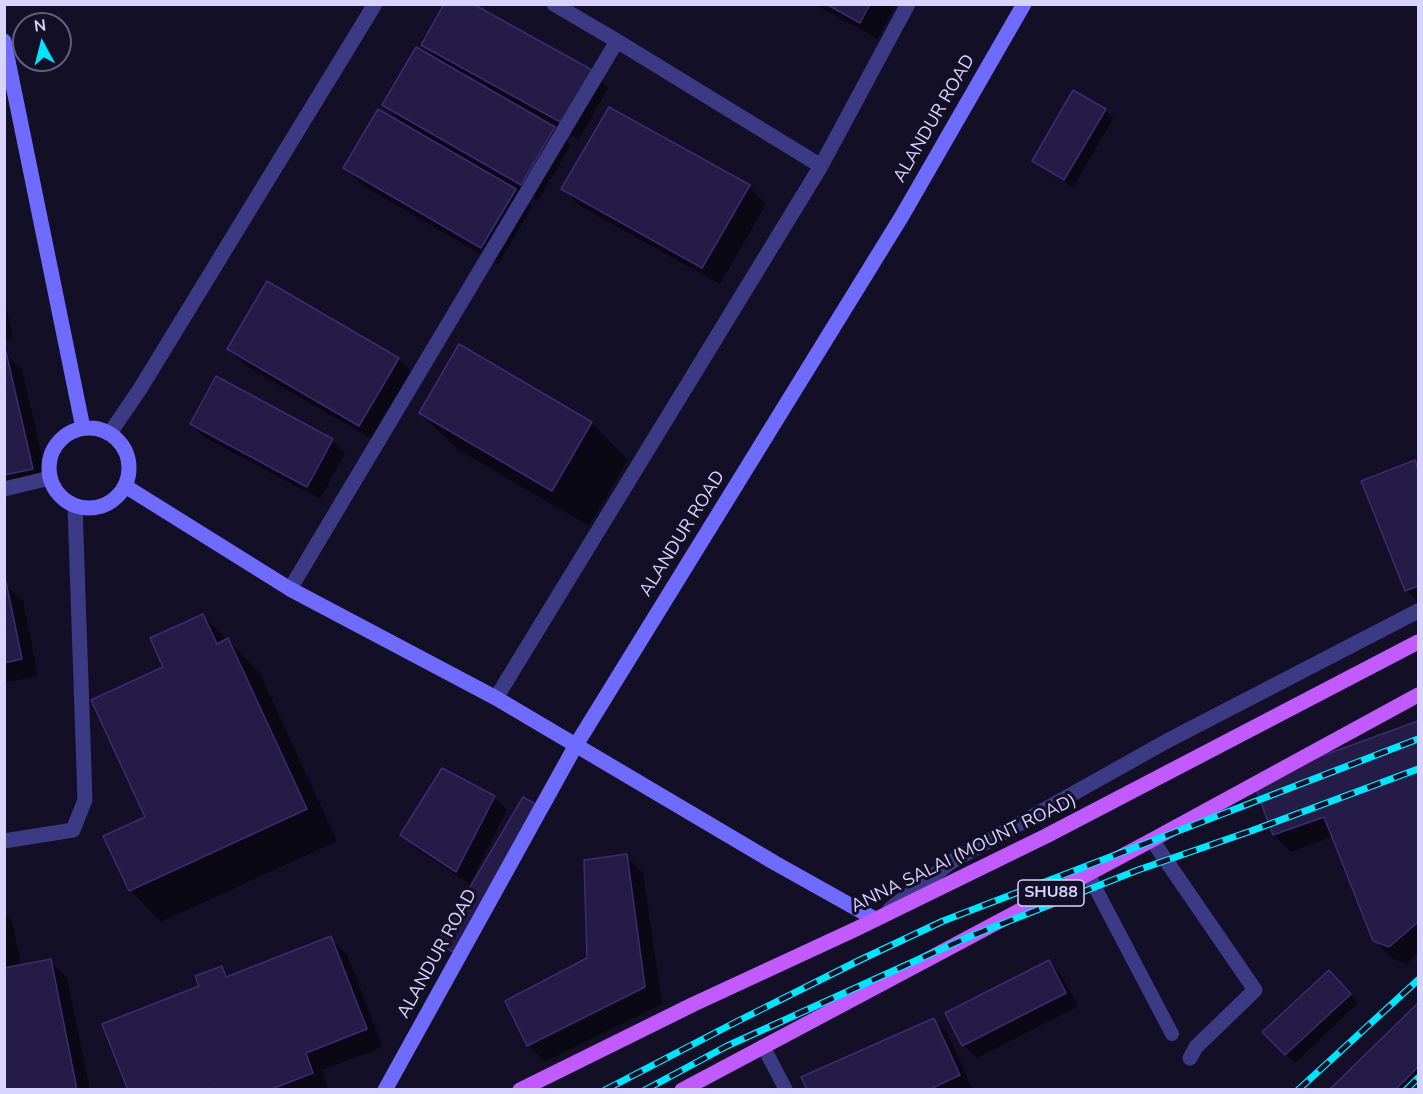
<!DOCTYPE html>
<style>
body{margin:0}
#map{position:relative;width:1423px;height:1094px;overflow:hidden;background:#130f26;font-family:"Nunito Sans",sans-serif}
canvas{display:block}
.frame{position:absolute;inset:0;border:6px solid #d9d4ff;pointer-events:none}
.north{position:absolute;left:12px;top:12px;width:60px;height:60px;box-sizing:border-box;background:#130f26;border:2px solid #625e7d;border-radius:50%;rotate:353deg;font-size:16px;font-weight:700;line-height:24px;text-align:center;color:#d9d4ff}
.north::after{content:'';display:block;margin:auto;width:21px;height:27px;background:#00e5ff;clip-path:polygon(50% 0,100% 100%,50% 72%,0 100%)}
</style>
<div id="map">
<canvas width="1423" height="1094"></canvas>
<div class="frame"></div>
<div class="north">N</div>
</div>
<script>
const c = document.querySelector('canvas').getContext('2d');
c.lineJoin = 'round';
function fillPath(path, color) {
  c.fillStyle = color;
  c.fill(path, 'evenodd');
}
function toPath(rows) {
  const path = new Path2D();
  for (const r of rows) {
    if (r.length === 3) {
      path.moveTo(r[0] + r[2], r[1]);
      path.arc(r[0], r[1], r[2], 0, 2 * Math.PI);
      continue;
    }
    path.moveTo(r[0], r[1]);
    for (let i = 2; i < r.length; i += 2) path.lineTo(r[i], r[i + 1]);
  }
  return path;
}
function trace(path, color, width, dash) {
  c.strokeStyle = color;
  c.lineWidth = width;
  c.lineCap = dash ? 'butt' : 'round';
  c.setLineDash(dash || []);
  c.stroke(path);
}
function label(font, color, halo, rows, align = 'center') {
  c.font = font + ' "Nunito Sans",sans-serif';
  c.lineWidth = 6;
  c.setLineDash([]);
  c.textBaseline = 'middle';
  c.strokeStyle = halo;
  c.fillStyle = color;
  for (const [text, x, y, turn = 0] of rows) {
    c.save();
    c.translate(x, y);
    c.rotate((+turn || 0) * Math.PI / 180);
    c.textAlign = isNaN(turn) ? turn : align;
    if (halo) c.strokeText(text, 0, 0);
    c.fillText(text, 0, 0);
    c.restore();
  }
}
const shadow = toPath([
 [814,4,896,4,878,39],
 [423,45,591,71,608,88,579,139,546,121,545,123,554,128,571,145,538,201,512,187,532,207,498,264,362,185,345,168,402,123,384,105,440,61],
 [1105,110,1113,119,1073,187,1042,169,1034,161],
 [749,187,766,204,720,284,580,206,563,189],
 [4,298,13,338,4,340],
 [460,346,592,423,628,460,589,526,457,449,420,413],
 [229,349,398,359,415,376,377,442,246,366],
 [4,353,22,370,49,486,4,496],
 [216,378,332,440,345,453,320,499,204,437,191,424],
 [1414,462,1418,466,1418,603,1406,590],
 [4,584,23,601,38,676,4,683],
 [203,616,259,672,337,841,161,922,130,890,147,818,165,667],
 [1418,723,1418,953,1407,964,1392,958,1375,941,1333,836,1291,852,1274,835,1255,782],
 [494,797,507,810,470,884,415,848,402,835],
 [538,807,546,816,462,959,447,951,439,943],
 [626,856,643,873,662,1004,545,1062,528,1045,507,1002,589,959],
 [4,913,12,921,21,966,50,961,67,978,90,1090,4,1090],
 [330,938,347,955,383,1047,322,1070,329,1090,130,1090,201,987,221,968,230,977],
 [1048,962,1061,975,1078,1006,977,1058,964,1045],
 [1337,980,1358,1003,1295,1063,1264,1032],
 [1418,1005,1418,1074,1403,1090,1331,1090],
 [934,1020,947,1033,972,1088,969,1090,808,1090]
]);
const building = toPath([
 [444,4,473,4,592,70,562,123,421,45,444,4],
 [826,4,870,4,860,23,826,4],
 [416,47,555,127,521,185,382,105,416,47],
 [1073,90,1106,109,1064,180,1032,161,1073,90],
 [609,107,750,185,702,268,561,189,609,107],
 [378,109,516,189,481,248,343,168,378,109],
 [267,281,399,358,359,426,227,349,267,281],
 [459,344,592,422,552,491,419,413,459,344],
 [4,352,6,352,33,469,4,475,4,352],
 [216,376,333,439,307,487,190,424,216,376],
 [1415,460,1418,470,1418,586,1405,591,1361,481,1415,460],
 [6,582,22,659,4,663,4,583,6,582],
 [203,614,217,644,228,638,307,809,129,891,103,836,145,817,91,700,163,667,150,638,203,614],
 [1418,721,1418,922,1389,947,1373,941,1324,817,1273,835,1253,781,1418,721],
 [442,768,495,796,456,872,400,835,442,768],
 [523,797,539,806,453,952,437,943,523,797],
 [627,854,645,987,527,1046,505,1001,587,958,584,860,627,854],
 [331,936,367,1029,306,1053,313,1073,269,1090,210,1090,210,1088,207,1090,128,1090,102,1024,199,986,195,976,222,966,226,977,331,936],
 [51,959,77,1090,4,1090,4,968,51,959],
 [1049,960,1066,993,962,1046,945,1013,1049,960],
 [1329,970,1351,994,1285,1055,1262,1032,1329,970],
 [1418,1003,1418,1067,1395,1090,1329,1090,1418,1003],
 [934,1018,960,1075,928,1090,807,1090,801,1077,934,1018]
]);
const lane = toPath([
 [1088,874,1172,1034],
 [763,1046,786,1090]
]);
const street = toPath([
 [554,4,617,41,821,166],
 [110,433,140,389,375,4],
 [4,489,50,478],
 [290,589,617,41],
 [496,698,821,166,908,4],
 [1152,840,1255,990,1196,1047,1190,1058],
 [4,841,73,830,85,800,75,506],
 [890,909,951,862,1167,741,1418,611]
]);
const secondary = toPath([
 [4,41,83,428],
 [89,468,40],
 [125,486,290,589,496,698,775,863,875,919],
 [385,1090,576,745,902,216,1024,4]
]);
const primary = toPath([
 [520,1090,694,1004,856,929,1046,836,1418,642],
 [682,1090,1152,840,1418,695]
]);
const rail = toPath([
 [605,1090,736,1022,860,960,943,921,1418,739],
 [645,1090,727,1046,966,938,1138,870,1251,831,1418,769],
 [1298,1090,1418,980],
 [1406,1090,1418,1078]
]);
const shields = [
 [1051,893,66]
];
const shieldNames = [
 ["SHU88",1051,893]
];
const streetNames = [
 ["ALANDUR ROAD",935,119,-60],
 ["ALANDUR ROAD",683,534,-58],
 ["ANNA SALAI (MOUNT ROAD)",964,854,-26],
 ["ALANDUR ROAD",438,954,-61]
];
fillPath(shadow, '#0007');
fillPath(building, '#241b47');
trace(building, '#3b2d73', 1.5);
trace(lane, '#3d3a85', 14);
trace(street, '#3d3a85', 15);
trace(secondary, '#6f6bff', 15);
trace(primary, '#c25bff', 15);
trace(rail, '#00e5ff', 7);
trace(rail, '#130f26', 4.5, [14]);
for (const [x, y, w] of shields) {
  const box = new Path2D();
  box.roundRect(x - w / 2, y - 13, w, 26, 4.5);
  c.fillStyle = '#130f26';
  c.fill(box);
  trace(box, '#d9d4ff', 1.5);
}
label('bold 16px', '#d9d4ff', null, shieldNames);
label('18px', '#d9d4ff', '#130f26', streetNames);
</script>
